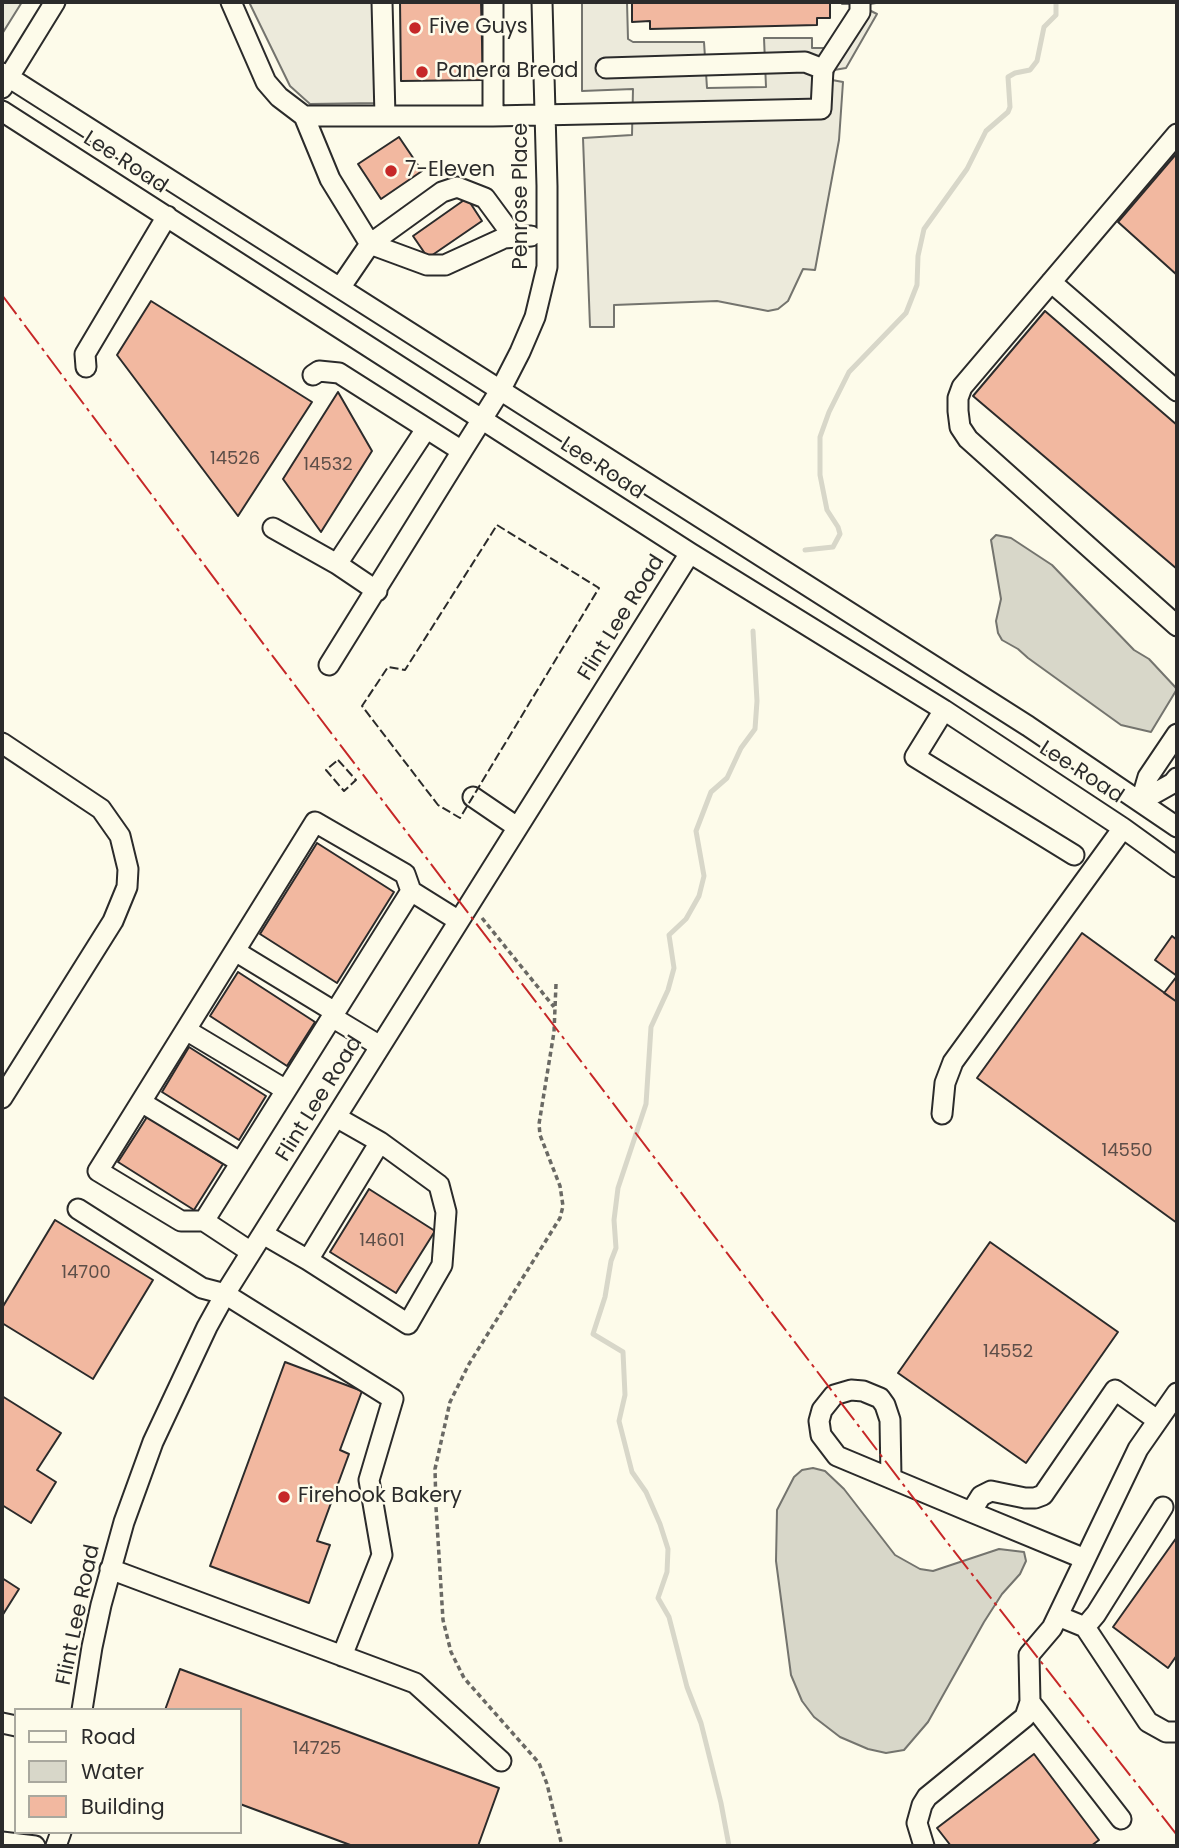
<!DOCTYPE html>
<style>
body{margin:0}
#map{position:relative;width:1179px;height:1848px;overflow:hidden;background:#fdfbea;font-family:Poppins,sans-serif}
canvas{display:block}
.frame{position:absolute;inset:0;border:4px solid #2b2b2b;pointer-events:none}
.legend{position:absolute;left:14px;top:1708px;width:228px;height:126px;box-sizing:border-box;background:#fdfbea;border:2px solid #a9a89e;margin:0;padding:9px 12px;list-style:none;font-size:21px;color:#2b2b2b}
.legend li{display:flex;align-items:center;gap:14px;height:35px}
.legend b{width:35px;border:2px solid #a9a89e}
</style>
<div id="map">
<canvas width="1179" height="1848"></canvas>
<div class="frame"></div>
<ul class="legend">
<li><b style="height:9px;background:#fdfbea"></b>Road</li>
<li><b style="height:19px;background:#d8d7c9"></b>Water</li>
<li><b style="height:19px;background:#f2b8a0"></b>Building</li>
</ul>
</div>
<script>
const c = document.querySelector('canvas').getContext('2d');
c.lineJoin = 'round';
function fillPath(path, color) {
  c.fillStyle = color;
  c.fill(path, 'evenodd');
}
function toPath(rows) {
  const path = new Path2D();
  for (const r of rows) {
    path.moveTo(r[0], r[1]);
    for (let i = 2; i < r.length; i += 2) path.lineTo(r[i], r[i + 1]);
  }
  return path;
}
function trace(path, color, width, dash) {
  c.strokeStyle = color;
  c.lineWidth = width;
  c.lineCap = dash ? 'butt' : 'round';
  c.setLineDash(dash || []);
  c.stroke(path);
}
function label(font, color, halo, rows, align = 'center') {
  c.font = font + ' Poppins,sans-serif';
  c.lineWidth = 5;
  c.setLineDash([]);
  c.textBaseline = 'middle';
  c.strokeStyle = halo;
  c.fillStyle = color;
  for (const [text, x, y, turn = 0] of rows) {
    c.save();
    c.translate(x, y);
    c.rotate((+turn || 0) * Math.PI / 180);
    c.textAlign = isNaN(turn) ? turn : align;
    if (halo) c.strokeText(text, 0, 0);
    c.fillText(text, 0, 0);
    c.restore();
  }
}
const green = toPath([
 [2,2,22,2,2,34,2,2]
]);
const parking = toPath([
 [249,2,377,2,377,103,310,104,290,86,249,2],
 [582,2,627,2,628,39,633,42,704,42,707,88,766,87,764,38,812,38,812,48,825,48,854,4,842,4,842,2,882,2,870,4,869,10,877,14,846,68,834,70,832,80,843,82,839,140,815,270,803,269,788,301,778,309,768,311,717,301,614,305,614,327,590,327,583,138,632,135,633,89,582,91,582,2]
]);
const water = toPath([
 [996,535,1011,538,1052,565,1134,650,1149,659,1177,689,1151,732,1121,725,1028,658,1018,649,1002,640,998,633,996,621,1001,599,991,540,996,535],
 [813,1468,825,1471,844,1489,895,1555,920,1569,933,1571,999,1549,1024,1552,1026,1561,1020,1574,1002,1594,984,1622,928,1722,904,1750,886,1753,868,1749,840,1737,814,1717,802,1701,791,1675,776,1561,777,1510,794,1477,802,1470,813,1468]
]);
const stream = toPath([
 [805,550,833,547,840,534,838,527,827,510,820,475,820,437,829,412,849,372,906,313,917,285,918,256,924,229,967,169,986,131,1008,112,1010,107,1008,77,1015,73,1030,70,1037,61,1044,27,1056,15,1056,2],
 [729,1846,721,1803,701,1723,687,1687,669,1617,658,1598,667,1572,668,1549,660,1524,646,1492,632,1472,619,1421,625,1395,623,1352,593,1334,605,1297,611,1261,616,1248,614,1220,618,1188,646,1104,651,1027,668,990,674,968,669,935,686,919,699,896,704,876,696,831,711,792,727,778,741,748,755,729,757,701,753,631]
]);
const building = toPath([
 [400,2,481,2,483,80,401,81,400,2],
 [632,2,830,2,830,18,817,18,817,25,650,29,650,21,632,22,632,2],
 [399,137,422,171,381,199,358,164,399,137],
 [1177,153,1177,275,1118,222,1177,153],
 [467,198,482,221,428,258,413,236,467,198],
 [151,301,312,402,238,516,117,355,151,301],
 [1045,311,1177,425,1177,569,973,396,1045,311],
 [338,392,372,451,321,532,283,479,338,392],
 [317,843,394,892,337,983,260,934,317,843],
 [1082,933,1177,1002,1177,1223,977,1078,1082,933],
 [1172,936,1177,940,1177,1002,1164,993,1177,976,1155,960,1172,936],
 [238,972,315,1022,287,1066,210,1016,238,972],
 [189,1047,266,1096,239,1140,162,1092,189,1047],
 [147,1117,223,1164,194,1210,118,1162,147,1117],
 [369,1189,435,1231,396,1293,330,1252,369,1189],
 [55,1220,153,1280,93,1379,2,1323,2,1308,55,1220],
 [990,1242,1118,1332,1026,1463,898,1373,990,1242],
 [285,1362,362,1391,340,1450,349,1454,317,1541,330,1545,309,1603,210,1566,285,1362],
 [2,1396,61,1433,37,1470,56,1482,31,1523,2,1505,2,1396],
 [1177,1537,1177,1655,1168,1668,1113,1627,1177,1537],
 [2,1578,19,1589,2,1616,2,1578],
 [180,1669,499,1788,478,1846,353,1846,240,1804,240,1710,165,1710,180,1669],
 [1034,1754,1099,1840,1091,1846,951,1846,937,1828,1034,1754]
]);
const path = toPath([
 [482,918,554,1007],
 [556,984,554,1032,539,1124,540,1135,560,1186,563,1206,560,1218,469,1364,450,1402,435,1469,436,1507,443,1620,451,1652,464,1678,539,1763,547,1784,562,1846]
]);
const minor = toPath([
 [231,2,266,82,279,97,304,116,493,116,821,109,823,69,860,12,860,2],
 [382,2,385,116],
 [493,2,493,116],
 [606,68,805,62,823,69],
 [2,73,1028,726,1177,827],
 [2,88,55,2],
 [2,111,690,553,944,710,1123,828,1177,867],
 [304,116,330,179,370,244,340,288],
 [1177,134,962,387,958,398,958,411,960,427,968,439,1177,626],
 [370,244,442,192,457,187,485,198,513,236],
 [370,244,427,265,445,265,504,238,531,236],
 [1051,282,1177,391],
 [86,367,85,354,167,216],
 [313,375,319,371,339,373,462,451,501,389,520,352,535,317,547,267,547,186,542,2],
 [273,528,337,564],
 [377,591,337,564,426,429],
 [329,665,462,451],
 [944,710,915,757,1074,855],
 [2,743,101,809,120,836,128,869,127,887,113,921,2,1098],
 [473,797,517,827],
 [1141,801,1148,777,1177,734],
 [1141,801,1173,783,1177,778],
 [235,951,335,1012],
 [332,1017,380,1046],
 [186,1030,286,1090],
 [141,1102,240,1162],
 [942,1114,945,1083,953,1062,1123,828],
 [78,1209,202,1288,225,1294,393,1399,369,1480,382,1555,342,1656],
 [204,1221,181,1221,98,1171,315,822,405,874,411,891],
 [263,1234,308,1260,380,1142,336,1117],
 [251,1252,204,1221,411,891,459,921],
 [308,1260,408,1324,442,1265,446,1212,439,1185,380,1142],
 [891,1478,890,1420,885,1405,880,1398,863,1391,851,1390,834,1395,822,1410,819,1421,821,1435,837,1456,971,1512,1085,1559],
 [971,1512,981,1496,991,1491,1025,1498,1035,1498,1043,1495,1115,1390,1157,1420],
 [110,1569,415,1683,501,1761],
 [1058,1616,1085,1627,1148,1722,1166,1732,1177,1732],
 [1085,1627,1096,1614,1163,1507],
 [82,1710,92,1647,101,1605,124,1522,153,1442,207,1327,228,1289,690,553],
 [2,1723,16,1726],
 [1121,1819,1030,1702,1029,1655,1052,1628,1138,1449,1177,1393],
 [2,1842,35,1846],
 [56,1846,61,1832],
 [924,1846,917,1823,922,1805,927,1797,1025,1717,1030,1702]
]);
const fence = toPath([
 [497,525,599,588,460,818,438,805,362,706,388,667,405,670,497,525],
 [338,760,356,780,344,791,326,770,338,760]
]);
const power = toPath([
 [2,295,265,646,950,1546,1177,1835]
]);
const markers = [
 [415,28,7,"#c62828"],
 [422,72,7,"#c62828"],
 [391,171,7,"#c62828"],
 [284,1497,7,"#c62828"]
];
const numberNames = [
 ["14526",235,459],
 ["14532",328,465],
 ["14550",1127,1151],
 ["14601",382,1241],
 ["14700",86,1273],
 ["14552",1008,1352],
 ["14725",317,1749]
];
const poiNames = [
 ["Five Guys",429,28],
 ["Panera Bread",436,72],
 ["7-Eleven",405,171],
 ["Firehook Bakery",298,1497]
];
const streetNames = [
 ["Lee Road",125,163,33],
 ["Penrose Place",522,196,-90],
 ["Lee Road",602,469,33],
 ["Flint Lee Road",622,618,-58],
 ["Lee Road",1081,773,33],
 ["Flint Lee Road",320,1099,-58],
 ["Flint Lee Road",79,1615,-78]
];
fillPath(green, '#ecebdb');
trace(green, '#74746e', 2);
fillPath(parking, '#eceadb');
trace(parking, '#74746e', 2);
fillPath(water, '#d8d7c9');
trace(water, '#74746e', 2);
trace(stream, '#d8d7c9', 5);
fillPath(building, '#f2b8a0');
trace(building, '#2b2b2b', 2);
trace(minor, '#2b2b2b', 23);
trace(path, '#6a6964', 3.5, [5, 3.5]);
trace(minor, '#fdfbea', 19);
trace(fence, '#2b2b2b', 2, [9, 3.5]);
trace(power, '#c62828', 2, [24, 5, 3.5, 5]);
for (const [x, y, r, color] of markers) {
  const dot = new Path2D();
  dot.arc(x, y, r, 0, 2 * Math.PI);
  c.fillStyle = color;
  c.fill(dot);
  trace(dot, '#fdfbea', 2.5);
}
label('18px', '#5d4e48', null, numberNames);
label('21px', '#2b2b2b', '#fdfbea', poiNames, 'left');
label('21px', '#2b2b2b', '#fdfbea', streetNames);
</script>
